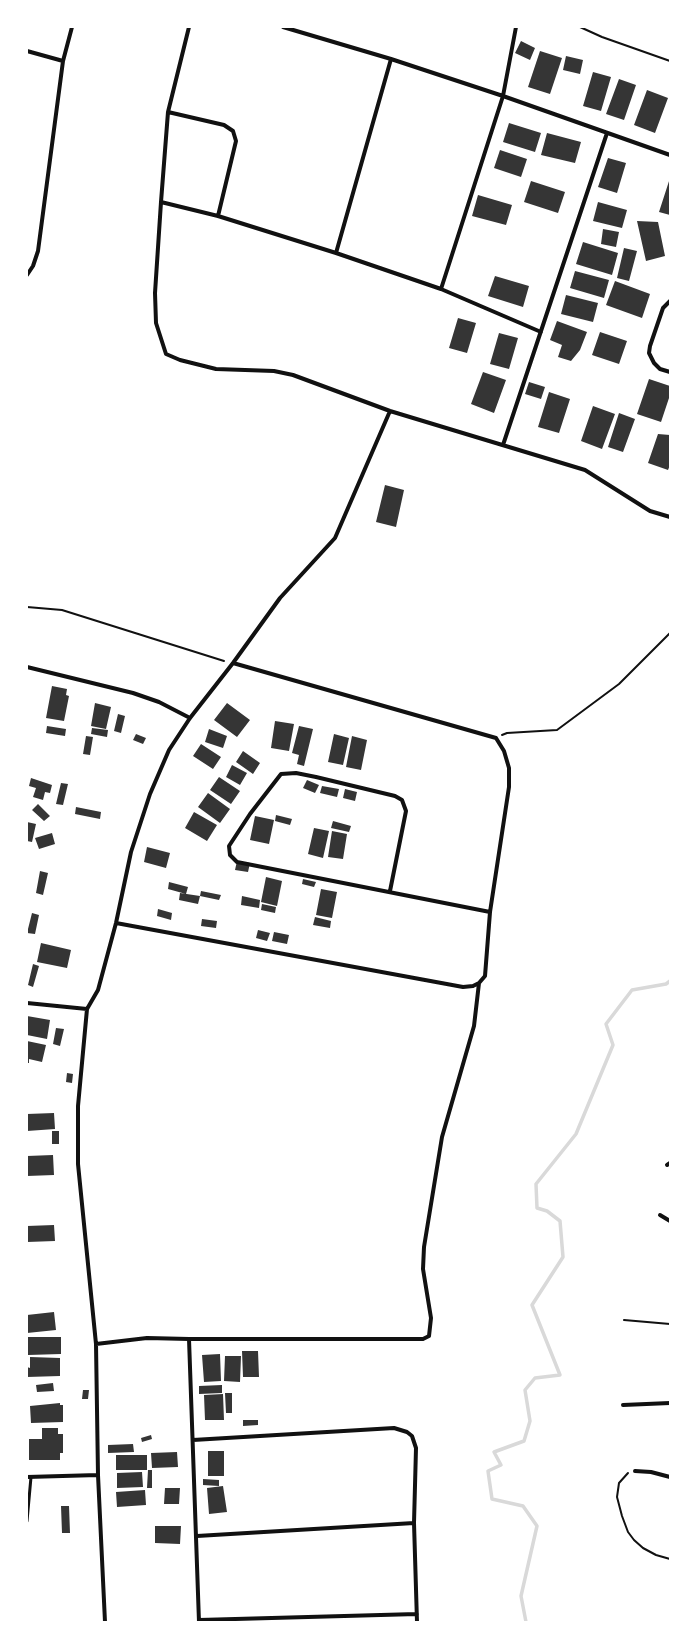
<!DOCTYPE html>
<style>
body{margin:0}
#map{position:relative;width:697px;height:1649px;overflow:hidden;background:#fff;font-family:"Titillium Web",sans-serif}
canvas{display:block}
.frame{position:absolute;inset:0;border:28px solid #fff;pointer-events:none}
</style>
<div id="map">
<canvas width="697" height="1649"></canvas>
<div class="frame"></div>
</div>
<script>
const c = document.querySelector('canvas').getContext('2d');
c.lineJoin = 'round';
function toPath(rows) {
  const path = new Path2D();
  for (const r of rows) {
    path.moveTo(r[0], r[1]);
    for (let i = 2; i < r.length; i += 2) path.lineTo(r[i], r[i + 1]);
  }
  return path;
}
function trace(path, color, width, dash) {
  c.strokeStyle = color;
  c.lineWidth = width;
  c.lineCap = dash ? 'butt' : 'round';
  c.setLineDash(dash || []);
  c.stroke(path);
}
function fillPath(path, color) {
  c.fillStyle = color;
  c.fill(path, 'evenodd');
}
const stream = toPath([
 [526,1622,521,1596,537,1526,523,1506,492,1499,488,1471,501,1465,494,1452,524,1441,530,1421,525,1390,535,1378,560,1375,532,1305,563,1257,560,1221,547,1211,537,1208,536,1184,576,1134,613,1045,606,1024,632,990,666,984,670,981]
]);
const building = toPath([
 [521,41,535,48,530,60,515,53],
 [540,51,562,58,550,94,528,87],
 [566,56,583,60,580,74,563,70],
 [593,72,611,77,601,111,583,106],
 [619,79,636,85,624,120,606,114],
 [647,90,668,98,655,133,634,125],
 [509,123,541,133,535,152,503,142],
 [547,133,581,142,575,163,541,155],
 [500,150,527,159,521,177,494,168],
 [608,158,626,163,617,193,598,187],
 [670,178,670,215,659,212],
 [531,181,565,192,558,213,524,202],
 [478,195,512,205,506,225,472,216],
 [598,202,627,210,622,228,593,221],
 [637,221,658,222,665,256,646,261],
 [603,229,619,232,616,247,601,244],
 [583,242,618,253,612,275,576,264],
 [624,248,637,251,629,281,617,278],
 [575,271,609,280,604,298,570,288],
 [495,276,529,286,523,307,488,296],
 [615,281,650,294,642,318,606,305],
 [566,295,598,303,593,322,561,314],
 [458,318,476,323,467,353,449,348],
 [557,321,587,332,580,350,571,361,558,357,562,345,550,340],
 [600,332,627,341,619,364,592,355],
 [499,333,518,338,509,369,490,364],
 [483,372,506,380,494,413,471,404],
 [649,379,670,386,670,395,661,422,637,414],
 [529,382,545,387,541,399,525,394],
 [549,392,570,399,559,433,538,427],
 [593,406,615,414,602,449,581,441],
 [619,413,635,419,623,452,608,447],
 [658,434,670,435,670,465,668,470,648,463],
 [385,485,404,490,396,527,376,522],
 [52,686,67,689,66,695,69,696,64,721,46,718],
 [95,703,111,707,106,729,91,726],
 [227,703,250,720,237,737,214,720],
 [118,714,125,716,121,733,114,731],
 [275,721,294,724,289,751,271,748],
 [47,726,66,729,65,736,46,733],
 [299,726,313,729,304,766,297,764,299,755,292,753],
 [92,728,108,730,107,737,91,734],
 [209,729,227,736,223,748,205,742],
 [136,734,146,738,143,744,133,740],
 [334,734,349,738,343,765,328,762],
 [86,736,93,737,90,755,83,754],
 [352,736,367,740,361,770,346,767],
 [201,744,221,757,213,769,193,756],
 [243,751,260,763,253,774,236,762],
 [232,765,247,773,240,785,226,777],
 [219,777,240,791,231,804,210,790],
 [31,778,52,785,50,793,45,792,43,800,33,797,36,788,29,786],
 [307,780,319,785,315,793,303,788],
 [61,783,68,784,63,805,56,804],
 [322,786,339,789,337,797,320,793],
 [345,789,357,792,355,801,343,798],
 [208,793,230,809,220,823,198,807],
 [38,804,50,816,44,821,32,810],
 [76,807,101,812,100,819,75,814],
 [194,812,217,825,207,841,185,828],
 [276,815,292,819,290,825,275,821],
 [255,816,274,820,269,844,250,840],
 [333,821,351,826,349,832,331,828],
 [27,822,36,824,32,842,27,841],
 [314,828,329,831,323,858,308,854],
 [332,831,347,834,343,859,328,857],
 [52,833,55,844,39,849,35,838],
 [147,847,170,853,166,868,144,862],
 [237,861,250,863,248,872,235,870],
 [40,871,48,873,43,895,36,893],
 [266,877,282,881,277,906,261,902],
 [303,879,316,882,314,887,302,884],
 [169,882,188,887,186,894,168,889],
 [321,889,337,892,332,918,316,915],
 [201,891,221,895,219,900,200,896],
 [180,893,200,896,198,904,179,900],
 [242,896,260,900,259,908,241,905],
 [262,904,276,907,275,913,261,910],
 [158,909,172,913,171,920,157,916],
 [32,913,39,915,35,934,27,933],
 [315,917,331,921,330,928,313,925],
 [202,919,217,921,216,928,201,926],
 [258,930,270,933,267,941,256,938],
 [274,932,289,935,287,944,272,941],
 [41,943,71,950,67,968,37,962],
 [33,964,39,966,33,987,28,985],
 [27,1016,50,1020,47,1039,27,1035],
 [56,1028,64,1029,60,1046,53,1044],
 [27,1041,46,1045,42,1062,29,1059,29,1063,27,1063],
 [67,1073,73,1074,72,1083,66,1082],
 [54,1113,55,1129,27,1131,27,1114],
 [52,1131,59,1131,59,1144,52,1144],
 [53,1155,54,1175,27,1176,27,1156],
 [54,1225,55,1241,27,1242,27,1226],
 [54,1312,56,1330,27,1333,27,1315],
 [28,1337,61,1337,61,1354,28,1355],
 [242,1351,258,1351,259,1377,243,1377],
 [220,1354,221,1381,204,1382,202,1355],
 [225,1356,241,1356,240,1382,224,1381],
 [30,1357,60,1358,60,1376,27,1377,27,1367,30,1368],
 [53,1383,54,1391,37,1392,36,1385],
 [222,1385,222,1393,199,1394,199,1386],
 [83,1390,89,1390,88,1399,82,1399],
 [225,1393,232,1393,232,1413,226,1413],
 [223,1394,224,1420,205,1420,204,1395],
 [60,1403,60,1405,63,1405,63,1422,31,1423,30,1406],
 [243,1420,258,1420,258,1425,243,1426],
 [42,1428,58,1428,58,1434,63,1434,63,1453,60,1453,60,1460,29,1460,29,1439,42,1439],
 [151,1435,152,1439,142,1442,141,1438],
 [133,1444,134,1452,108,1453,108,1445],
 [208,1451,224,1451,224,1476,208,1476],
 [177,1452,178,1467,152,1468,151,1453],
 [116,1455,147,1455,147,1470,116,1470],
 [148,1470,152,1470,152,1488,147,1488],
 [142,1472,143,1487,117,1488,117,1473],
 [203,1479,219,1480,219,1486,203,1485],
 [223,1486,227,1512,209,1514,207,1488],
 [165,1488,180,1488,179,1504,164,1504],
 [145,1490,146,1505,117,1507,116,1492],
 [61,1506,69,1506,70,1533,62,1533],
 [155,1526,181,1526,180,1544,155,1543]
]);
const path = toPath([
 [580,27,602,37,670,61],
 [27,607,62,610,224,661],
 [502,735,507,733,557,730,619,684,670,633],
 [624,1320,670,1324],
 [628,1473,619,1483,617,1497,622,1516,628,1532,634,1540,643,1548,656,1555,670,1559]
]);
const service = toPath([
 [27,1521,31,1477]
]);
const minor = toPath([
 [189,27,168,112,161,202,155,293,156,323,166,354,180,360,216,369,274,371,293,375,390,411,585,470,650,511,670,517],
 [283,27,391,59,503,96,670,155],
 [27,51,63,61],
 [391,59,336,253,441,289,541,332],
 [168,112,224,125,233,131,236,141,218,216],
 [161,202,218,216,336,253],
 [27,275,33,266,38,251,63,61,72,27],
 [441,289,503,96,516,27],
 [670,301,663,308,650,346,649,353,654,363,660,369,670,372],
 [503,445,607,133],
 [27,667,133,693,159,702,190,718],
 [390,891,406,811,402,800,395,796,316,777,296,773,281,774,250,814,229,846,230,855,237,862,490,912],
 [116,923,463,987,473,986,479,983,485,976,490,912,509,787,509,768,504,751,496,738,233,663],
 [27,1003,87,1009,78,1106,78,1164,96,1344,98,1475,105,1622],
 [87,1009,98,990,116,923,131,852,150,794,169,750,190,718,233,663,280,598,335,538,390,411],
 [667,1165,670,1163],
 [660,1215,670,1221],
 [189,1339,423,1339,429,1336,431,1318,423,1269,424,1247,442,1137,474,1026,479,983],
 [96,1344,147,1338,189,1339,199,1622],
 [623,1405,670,1403],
 [193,1440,394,1428,407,1432,412,1436,416,1448,414,1523,417,1622],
 [635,1471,651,1472,670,1477],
 [27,1477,98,1475],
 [197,1536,414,1523],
 [199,1620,417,1614]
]);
trace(stream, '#d9d9d9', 3.5);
fillPath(building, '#353535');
trace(path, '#111', 2);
trace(service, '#111', 3);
trace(minor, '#111', 4);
</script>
